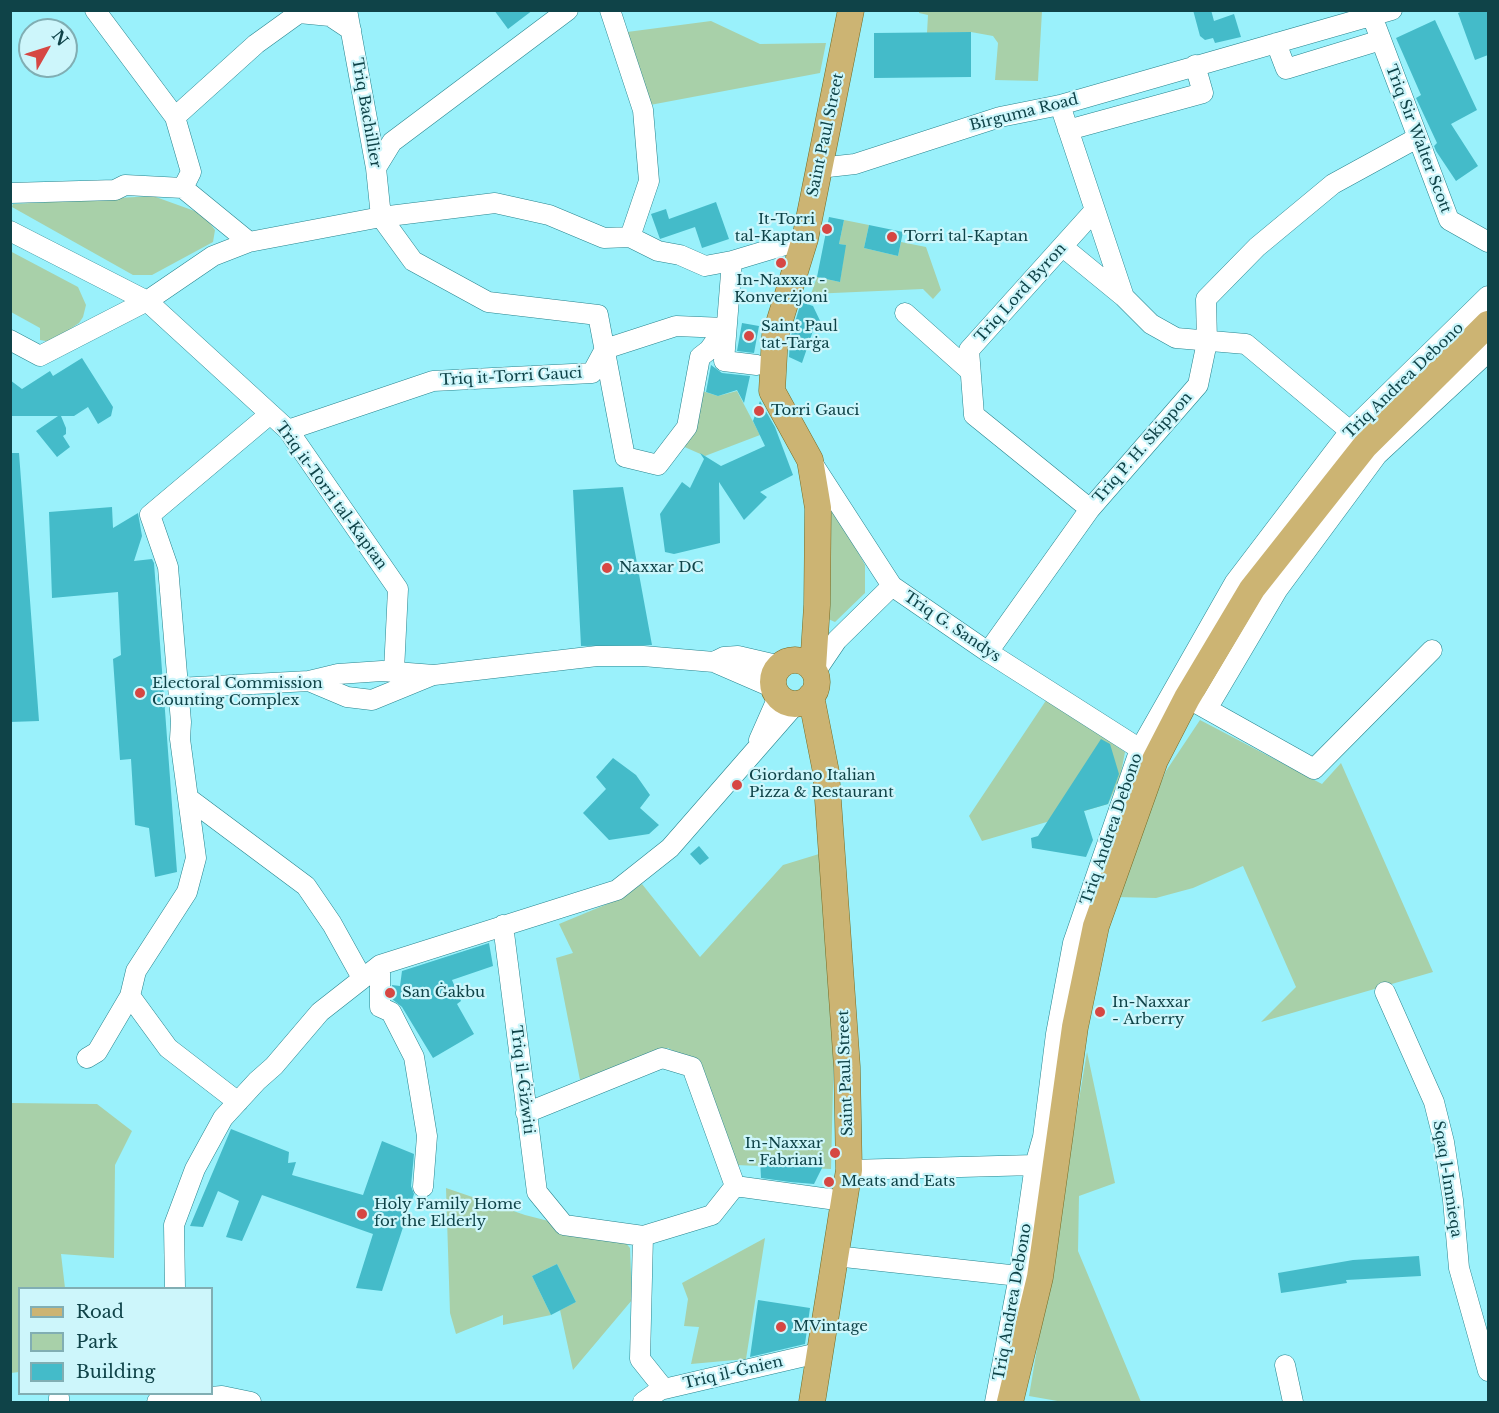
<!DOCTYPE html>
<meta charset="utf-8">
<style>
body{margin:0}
#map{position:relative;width:1499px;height:1413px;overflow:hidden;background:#9af1fb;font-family:"Libre Baskerville",serif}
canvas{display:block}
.frame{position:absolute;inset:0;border:12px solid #0f4348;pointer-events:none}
.legend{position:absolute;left:18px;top:1287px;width:195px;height:108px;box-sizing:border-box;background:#cdf6fb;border:2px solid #81aeb3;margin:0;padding:8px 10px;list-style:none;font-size:18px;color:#0f4348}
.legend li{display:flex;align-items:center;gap:12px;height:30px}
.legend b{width:30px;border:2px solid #81aeb3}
.north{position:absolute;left:18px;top:18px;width:60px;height:60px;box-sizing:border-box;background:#cdf6fb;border:2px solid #81aeb3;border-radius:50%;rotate:51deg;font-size:16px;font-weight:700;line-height:24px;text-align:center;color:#0f4348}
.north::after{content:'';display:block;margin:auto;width:21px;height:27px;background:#d64743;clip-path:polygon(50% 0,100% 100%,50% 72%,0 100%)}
</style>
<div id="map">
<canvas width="1499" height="1413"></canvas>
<div class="frame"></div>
<ul class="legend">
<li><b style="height:8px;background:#ccb473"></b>Road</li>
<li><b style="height:16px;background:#a8d0a9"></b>Park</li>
<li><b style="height:16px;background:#44bbc9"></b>Building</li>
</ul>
<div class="north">N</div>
</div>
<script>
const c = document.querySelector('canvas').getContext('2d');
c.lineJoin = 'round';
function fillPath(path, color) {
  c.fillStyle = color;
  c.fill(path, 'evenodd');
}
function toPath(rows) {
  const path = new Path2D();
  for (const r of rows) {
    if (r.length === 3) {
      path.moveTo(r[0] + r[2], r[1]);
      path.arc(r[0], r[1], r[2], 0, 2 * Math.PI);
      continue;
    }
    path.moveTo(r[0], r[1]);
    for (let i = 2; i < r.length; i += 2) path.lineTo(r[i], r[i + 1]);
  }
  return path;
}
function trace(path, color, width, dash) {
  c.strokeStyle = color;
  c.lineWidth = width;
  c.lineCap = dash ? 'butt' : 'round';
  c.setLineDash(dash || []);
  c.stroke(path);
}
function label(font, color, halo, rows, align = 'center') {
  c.font = font + ' "Libre Baskerville",serif';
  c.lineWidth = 4.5;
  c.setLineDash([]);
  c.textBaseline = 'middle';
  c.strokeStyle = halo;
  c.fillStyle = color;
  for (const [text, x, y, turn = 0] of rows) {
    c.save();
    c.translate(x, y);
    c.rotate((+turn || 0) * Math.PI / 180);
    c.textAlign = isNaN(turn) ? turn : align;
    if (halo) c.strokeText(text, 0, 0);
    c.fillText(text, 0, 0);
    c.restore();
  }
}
const green = toPath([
 [919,10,1042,11,1038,81,995,80,998,43,993,36,971,32,927,33,928,15,919,13],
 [711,21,760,44,826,43,820,73,650,105,627,32],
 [153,196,203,214,215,230,213,242,152,275,133,275,12,207,13,204],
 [844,220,869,225,864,248,898,256,901,242,926,247,941,290,933,299,923,289,811,294,817,277,840,282,845,245,839,244],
 [10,251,78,287,86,305,83,317,79,323,51,342,40,340,40,328,11,312],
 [699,390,718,396,737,391,760,435,705,456,680,445],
 [835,509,865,565,865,593,835,622,826,618,827,517],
 [1047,699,1125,752,1120,778,1108,804,982,841,969,816],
 [1200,720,1322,784,1341,763,1433,972,1261,1022,1296,987,1243,866,1193,888,1156,898,1117,897,1137,838,1166,771],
 [819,854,834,1044,831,1169,736,1165,695,1063,668,1048,580,1080,556,958,573,953,559,924,612,902,642,884,700,957,783,865],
 [1087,1052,1115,1183,1079,1196,1078,1251,1141,1402,1063,1402,1029,1396],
 [11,1103,97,1104,132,1131,115,1165,114,1258,61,1254,65,1288,20,1288,19,1372,11,1373],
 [446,1188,525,1215,623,1240,630,1248,632,1300,573,1370,560,1310,576,1302,557,1264,532,1276,551,1315,503,1325,503,1315,456,1334,450,1313],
 [765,1238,746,1359,691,1364,699,1327,684,1326,688,1299,682,1283]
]);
const building = toPath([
 [494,10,533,10,508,29],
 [1193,10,1211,10,1214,21,1234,14,1241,37,1215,43,1213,38,1205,40,1200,36],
 [1466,10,1488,10,1488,55,1475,60,1458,13],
 [1435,20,1477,110,1451,124,1478,166,1456,181,1436,151,1434,146,1437,143,1416,98,1421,95,1396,38],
 [971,32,971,77,874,78,874,33],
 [716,202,729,239,702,248,695,227,660,239,651,214,666,209,669,219],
 [829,217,844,220,839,244,846,245,840,282,817,277],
 [869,225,903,232,898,256,864,248],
 [801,302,813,306,824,329,815,325,802,363,789,357,790,339],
 [742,323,759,326,754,353,737,351],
 [82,358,113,407,111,416,98,424,88,407,74,416,61,416,66,428,66,434,63,436,70,447,57,457,36,431,58,416,10,416,10,380,22,389,50,371,53,376],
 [711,365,722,373,750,376,744,403,737,390,718,396,706,392],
 [760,401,775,427,793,475,760,492,767,497,744,520,719,482,720,543,674,554,665,552,660,514,682,482,690,488,704,459,700,453,721,466,765,446,753,421],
 [10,453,19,453,39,721,10,722],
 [623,487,652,645,581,646,573,490],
 [112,507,113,528,138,513,142,536,134,561,152,559,154,563,177,872,155,877,149,828,135,825,131,759,120,760,113,659,121,655,118,592,52,598,49,512],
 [1101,739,1110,744,1119,774,1108,804,1084,811,1093,840,1086,857,1032,848,1031,838,1038,836],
 [613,758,636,775,650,795,640,808,659,825,649,834,609,840,583,813,606,789,596,777],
 [699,846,709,858,700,865,690,854],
 [489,943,493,966,452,980,461,1001,457,1004,474,1034,433,1058,402,1007,392,999,392,985,400,986,402,971],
 [231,1129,289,1152,288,1163,296,1162,292,1175,363,1195,382,1141,414,1154,411,1186,414,1194,382,1291,356,1288,373,1234,262,1195,242,1241,226,1237,239,1201,218,1191,203,1227,190,1226],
 [760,1158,823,1166,814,1184,790,1182,761,1178],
 [1419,1256,1421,1276,1346,1280,1347,1283,1281,1293,1278,1273,1353,1260],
 [557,1264,576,1302,551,1315,532,1276],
 [758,1300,810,1308,805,1344,750,1357]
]);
const minor = toPath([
 [95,10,175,117],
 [347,10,376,168,381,217,413,261,488,302,598,315,625,457,658,465,687,427,700,357,709,350,725,328],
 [610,10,643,110,649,181,630,237],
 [299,13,330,16,351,30],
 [1372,16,1449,220,1488,242],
 [1276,43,1286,69,1381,40],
 [1060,105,1124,297,1151,324,1176,338,1246,344,1350,431],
 [1068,130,1203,93,1195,65],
 [376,168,392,142,568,10],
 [819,168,855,164,1000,117,1060,105,1392,10],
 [183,188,191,172,175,117,256,44,299,13,307,10],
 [10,193,115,190,125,185,183,188,249,242],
 [10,231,147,301,288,430,398,589,394,671],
 [1063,247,1124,297],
 [905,313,970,371],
 [10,340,40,356,147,301,213,256,249,242,381,217,495,203,549,215,604,238,630,237,658,251,680,255,705,266,732,261],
 [757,365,724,361,732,261,805,239],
 [288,430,433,381,592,373,605,349,676,326,725,328],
 [813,464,892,586,988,652,1140,749],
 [1090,509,974,415,969,350,1095,210],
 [988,652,1090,509,1198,385,1207,342,1206,299,1257,247,1333,184,1417,138],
 [714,662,724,657,738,656,781,666],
 [816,671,837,640,892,586],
 [309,681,347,697,372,700,433,675],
 [178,688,309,681,338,674,382,671,434,675,597,656,643,656,714,662,774,688],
 [1198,704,1314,769,1432,650],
 [1207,709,1278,589,1377,455,1488,352],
 [759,740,778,697],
 [188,798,306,886,332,924,362,978],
 [503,925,537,1192,564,1225,643,1236,712,1215,735,1186],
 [380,965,380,1007,391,1012,414,1057,427,1136,423,1187],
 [1385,992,1434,1102,1444,1142,1453,1200,1459,1268,1488,1371],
 [130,996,168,1048,238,1102],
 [87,1058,97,1052,130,996,136,971,187,892,196,858,180,739,181,722,168,567,150,515,270,414],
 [526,1113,662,1058,692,1067,735,1186],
 [849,1170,1035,1165],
 [735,1186,844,1201],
 [643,1236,640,1359,664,1389,818,1353],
 [835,1256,1019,1276],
 [175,1288,174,1225,195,1169,223,1118,257,1081,274,1066,320,1012,380,965,617,890,670,848,794,706],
 [1285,1365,1293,1402],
 [59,1397,59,1402],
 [157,1402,222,1396,251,1402],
 [643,1402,663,1388],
 [995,1402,1019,1276,1035,1165,1043,1137,1056,1034,1073,943,1140,749,1235,582,1350,431,1488,296]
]);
const major = toPath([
 [795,682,22],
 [813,668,817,605,818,508,810,460,772,391,775,336,805,239,851,10],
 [811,696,826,772,847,1067,849,1170,812,1402],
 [1010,1402,1040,1277,1075,1027,1096,926,1155,760,1187,698,1252,589,1365,446,1488,324]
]);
const markers = [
 [827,229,6,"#d64743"],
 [892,237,6,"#d64743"],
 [781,263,6,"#d64743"],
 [749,336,6,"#d64743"],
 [759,411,6,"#d64743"],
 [607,568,6,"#d64743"],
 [140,693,6,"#d64743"],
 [737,785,6,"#d64743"],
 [390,993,6,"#d64743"],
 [1100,1012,6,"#d64743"],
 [835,1153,6,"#d64743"],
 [829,1182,6,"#d64743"],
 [362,1214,6,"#d64743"],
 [781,1327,6,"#d64743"]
];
const streetNames = [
 ["Triq Bachillier",366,113,80],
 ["Birguma Road",1024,113,-14],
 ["Saint Paul Street",826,135,-78],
 ["Triq Sir Walter Scott",1418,139,69],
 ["Triq Lord Byron",1021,293,-48],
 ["Triq it-Torri Gauci",511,377,-3],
 ["Triq Andrea Debono",1404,381,-44],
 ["Triq P. H. Skippon",1143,448,-49],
 ["Triq it-Torri tal-Kaptan",331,496,54],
 ["Triq G. Sandys",952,627,34],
 ["Triq Andrea Debono",1112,829,-71],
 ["Saint Paul Street",846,1073,-92],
 ["Triq il-Ġiżwiti",522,1080,83],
 ["Sqaq l-Imnieqa",1447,1179,81],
 ["Triq Andrea Debono",1013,1302,-80],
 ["Triq il-Ġnien",733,1373,-13]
];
const poiNames = [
 ["It-Torri",815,220,"right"],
 ["tal-Kaptan",815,237,"right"],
 ["Torri tal-Kaptan",904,237],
 ["In-Naxxar -",781,281,"center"],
 ["Konverżjoni",781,298,"center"],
 ["Saint Paul",761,327],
 ["tat-Tarġa",761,344],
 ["Torri Gauci",771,411],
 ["Naxxar DC",619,568],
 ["Electoral Commission",152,684],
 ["Counting Complex",152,701],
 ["Giordano Italian",749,776],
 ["Pizza & Restaurant",749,793],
 ["San Ġakbu",402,993],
 ["In-Naxxar",1112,1003],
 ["- Arberry",1112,1020],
 ["In-Naxxar",823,1144,"right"],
 ["- Fabriani",823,1161,"right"],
 ["Meats and Eats",841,1182],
 ["Holy Family Home",374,1205],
 ["for the Elderly",374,1222],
 ["MVintage",793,1327]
];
fillPath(green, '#a8d0a9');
fillPath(building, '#44bbc9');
trace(minor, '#27848e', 21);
trace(major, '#746c27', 27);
trace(minor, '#fff', 20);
trace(major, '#ccb473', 26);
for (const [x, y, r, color] of markers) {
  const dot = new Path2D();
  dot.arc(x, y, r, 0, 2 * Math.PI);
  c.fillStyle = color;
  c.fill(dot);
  trace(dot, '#cdf6fb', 2);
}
label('15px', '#0f4348', '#cdf6fb', streetNames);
label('15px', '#0f4348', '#cdf6fb', poiNames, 'left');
</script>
